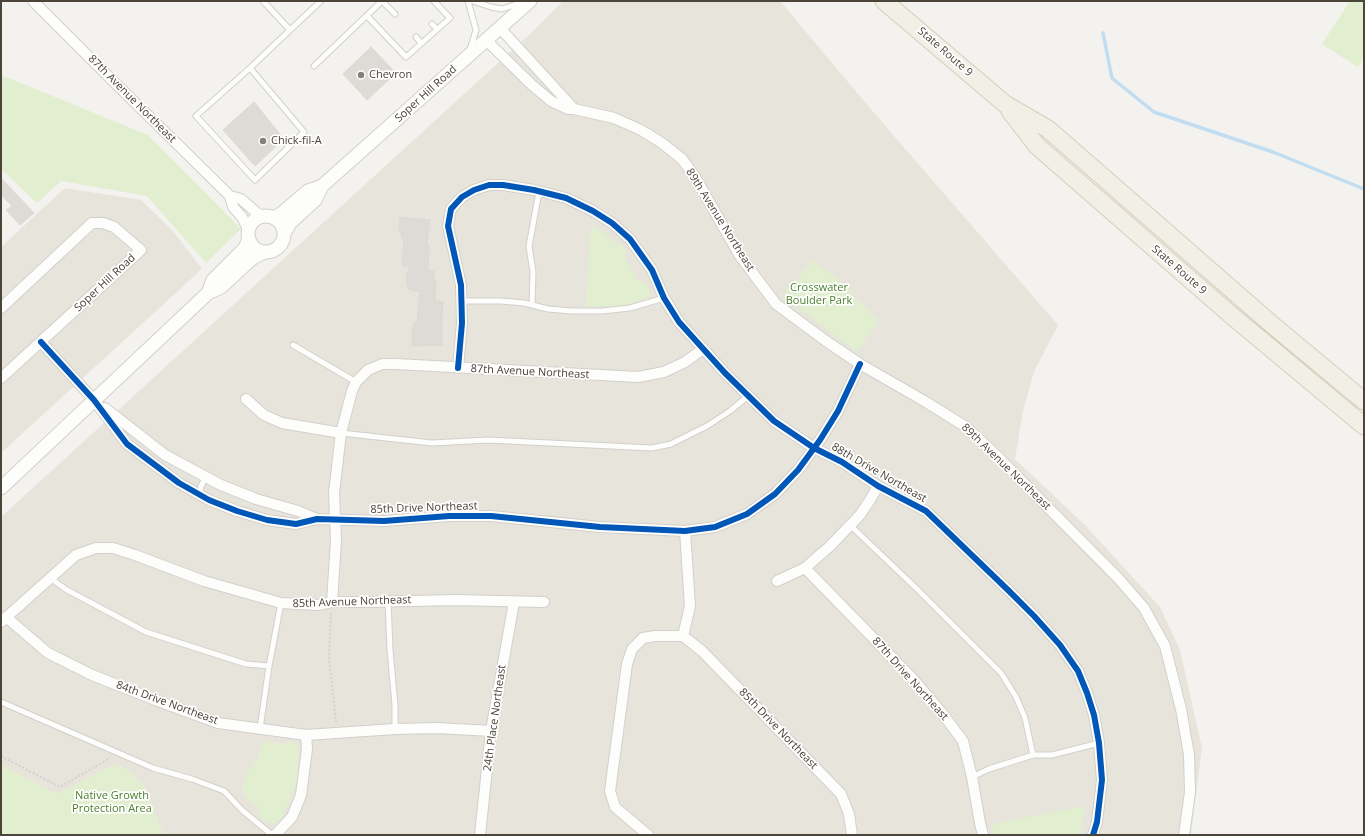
<!DOCTYPE html>
<style>
body{margin:0}
#map{position:relative;width:1365px;height:836px;overflow:hidden;background:#f4f2ee;font-family:"Open Sans",sans-serif}
canvas{display:block}
.frame{position:absolute;inset:0;border:2px solid #4b4439;pointer-events:none}
</style>
<div id="map">
<canvas width="1365" height="836"></canvas>
<div class="frame"></div>
</div>
<script>
const c = document.querySelector('canvas').getContext('2d');
c.lineJoin = 'round';
function fillPath(path, color) {
  c.fillStyle = color;
  c.fill(path, 'evenodd');
}
function toPath(rows) {
  const path = new Path2D();
  for (const r of rows) {
    if (r.length === 3) {
      path.moveTo(r[0] + r[2], r[1]);
      path.arc(r[0], r[1], r[2], 0, 2 * Math.PI);
      continue;
    }
    path.moveTo(r[0], r[1]);
    for (let i = 2; i < r.length; i += 2) path.lineTo(r[i], r[i + 1]);
  }
  return path;
}
function trace(path, color, width, dash) {
  c.strokeStyle = color;
  c.lineWidth = width;
  c.lineCap = dash ? 'butt' : 'round';
  c.setLineDash(dash || []);
  c.stroke(path);
}
function label(font, color, halo, rows, align = 'center') {
  c.font = font + ' "Open Sans",sans-serif';
  c.lineWidth = 3.5;
  c.setLineDash([]);
  c.textBaseline = 'middle';
  c.strokeStyle = halo;
  c.fillStyle = color;
  for (const [text, x, y, turn = 0] of rows) {
    c.save();
    c.translate(x, y);
    c.rotate((+turn || 0) * Math.PI / 180);
    c.textAlign = isNaN(turn) ? turn : align;
    if (halo) c.strokeText(text, 0, 0);
    c.fillText(text, 0, 0);
    c.restore();
  }
}
const residential = toPath([
 [563,1,780,1,875,114,1058,325,1034,372,1023,411,1015,459,1085,525,1160,607,1180,650,1202,748,1191,835,1,835,1,517,533,31],
 [65,188,141,200,173,231,202,269,1,453,1,247]
]);
const green = toPath([
 [1350,1,1364,1,1364,57,1358,67,1322,44],
 [1,75,148,135,241,229,206,263,147,196,61,181,37,203,1,169],
 [591,225,603,232,617,244,622,245,626,251,625,258,638,280,646,284,651,295,644,299,622,307,586,306],
 [814,260,846,287,878,321,857,352,801,309,783,298,787,290],
 [289,740,294,743,299,750,297,779,293,792,282,818,272,824,261,820,259,818,260,809,245,797,242,788,247,773,257,761,263,741,282,744],
 [1,764,57,794,113,765,124,768,144,784,164,835,1,835],
 [1085,806,1080,835,994,835,992,824]
]);
const stream = toPath([
 [1103,33,1112,78,1154,112,1273,152,1364,189]
]);
const building = toPath([
 [371,47,396,73,367,100,343,74,371,47],
 [254,102,284,139,255,166,223,130,254,102],
 [1,178,34,213,20,225,6,210,12,206,1,195,1,178],
 [400,217,430,220,427,245,429,245,428,271,434,271,434,279,436,281,435,301,443,302,442,317,442,345,412,346,412,331,414,323,417,323,420,292,408,289,406,277,410,266,402,266,404,238,401,238,402,232,399,232,400,217]
]);
const path = toPath([
 [331,613,329,657,336,722],
 [1,756,60,787,110,758]
]);
const service = toPath([
 [263,1,290,30,321,1],
 [382,1,395,14],
 [468,1,476,30,470,50],
 [473,1,491,7,502,9,523,2],
 [367,16,406,57,450,18,434,1],
 [432,24,437,29],
 [416,37,421,43],
 [314,66,382,1],
 [250,68,304,132,255,180,196,116,250,68,290,30],
 [461,301,501,301,524,303,548,309,572,311,602,311,630,308,664,298],
 [532,305,533,272,529,246,539,192],
 [293,345,356,382],
 [341,433,432,443,488,440,652,448,671,444,707,426,730,411,748,396],
 [200,495,201,486,206,477],
 [851,526,917,589,1001,673,1016,697,1025,718,1033,755],
 [50,578,67,590,146,632,246,664,269,666],
 [388,601,390,650,395,705,395,729],
 [1,702,153,768,192,779,224,791,242,810,272,835],
 [260,729,269,666,281,603],
 [972,777,989,769,1033,755,1052,755,1099,743]
]);
const minor = toPath([
 [33,1,107,75,230,196],
 [500,28,574,109],
 [486,40,532,85,551,101,568,109,574,109,614,118,641,130,662,143,682,159,695,177,740,256,776,304,826,341,860,364,926,402,966,427,999,458,1118,578,1144,608,1165,646,1181,709,1189,755,1190,792,1184,835],
 [230,196,241,199,257,213,265,217],
 [230,196,233,207,242,217,249,231],
 [1,308,92,223,103,223,114,227,141,250,1,378],
 [41,342,94,400,127,444,179,483,209,500,237,511,267,520,296,524,317,519,384,521,449,516,491,516,600,527,685,531,715,527,747,514,775,494,798,470,820,440,838,411,860,364],
 [458,368,462,323,461,285,448,226,451,209,462,197,474,190,489,185,503,185,534,190,566,198,593,211,612,223,630,239,652,270,664,298,679,322,725,373,774,421,814,448,842,462,878,486,926,511,1009,591,1034,616,1060,645,1078,671,1087,693,1094,715,1099,743,1102,780,1097,822,1093,835],
 [246,399,264,415,282,423,341,433],
 [105,408,165,455,221,485,256,499,298,511,317,519],
 [805,568,913,679,942,713,963,741,972,777,980,823,983,835],
 [777,581,805,568,830,546,860,515,870,500,878,486],
 [332,602,336,540,334,493,341,433,352,391,356,382,368,370,382,364,396,364,638,377,664,372,685,362,703,349],
 [6,617,48,653,92,675,158,701,218,723,306,735,395,729,437,728,491,731],
 [1,622,76,555,96,548,113,548,135,555,204,581,281,603,318,605,332,602,366,602,455,600,544,602],
 [683,636,690,606,685,531],
 [275,835,292,817,301,795,307,749,306,735],
 [480,835,491,731,514,602],
 [648,835,615,807,610,791,627,664,632,649,643,638,655,636,683,636,702,651,841,794,849,814,852,835]
]);
const tertiary = toPath([
 [266,234,18],
 [274,218,281,214,308,191,322,186],
 [284,234,290,223,315,200,322,186,530,1],
 [208,293,213,280,245,248,249,239],
 [1,488,208,293,221,287,247,263,254,257,265,252]
]);
const primary = toPath([
 [884,1,1005,104,1048,129,1269,322,1364,401],
 [1010,111,1037,146,1231,315,1364,426]
]);
const cycleway = toPath([
 [41,342,94,400,127,444,179,483,209,500,237,511,267,520,296,524,317,519,384,521,449,516,491,516,600,527,685,531,715,527,747,514,775,494,798,470,820,440,838,411,860,364],
 [458,368,462,323,461,285,448,226,451,209,462,197,474,190,489,185,503,185,534,190,566,198,593,211,612,223,630,239,652,270,664,298,679,322,725,373,774,421,814,448,842,462,878,486,926,511,1009,591,1034,616,1060,645,1078,671,1087,693,1094,715,1099,743,1102,780,1097,822,1093,835]
]);
const markers = [
 [361,75,4,"#868178"],
 [263,141,4,"#868178"]
];
const streetNames = [
 ["State Route 9",945,52,41],
 ["Soper Hill Road",426,94,-42],
 ["87th Avenue Northeast",132,99,45],
 ["89th Avenue Northeast",720,220,58],
 ["State Route 9",1179,270,41],
 ["Soper Hill Road",105,283,-43],
 ["87th Avenue Northeast",530,372,3],
 ["89th Avenue Northeast",1006,467,44],
 ["88th Drive Northeast",879,473,30],
 ["85th Drive Northeast",424,508,-2],
 ["85th Avenue Northeast",352,602,-2],
 ["87th Drive Northeast",910,679,48],
 ["84th Drive Northeast",167,703,20],
 ["24th Place Northeast",495,718,-82],
 ["85th Drive Northeast",778,729,46]
];
const poiNames = [
 ["Chevron",369,75],
 ["Chick-fil-A",271,141]
];
const parkNames = [
 ["Crosswater",819,288],
 ["Boulder Park",819,301],
 ["Native Growth",112,796],
 ["Protection Area",112,809]
];
fillPath(residential, '#e7e4dc');
fillPath(green, '#e1eecf');
trace(stream, '#c0ddf1', 3.5);
fillPath(building, '#dedbd6');
trace(building, '#dcd9d4', 1);
trace(service, '#d2d0cb', 7);
trace(minor, '#d2d0cb', 12);
trace(tertiary, '#d2d0cb', 15);
trace(primary, '#d6cebb', 19);
trace(path, '#d3d2cc', 2, [2, 2]);
trace(service, '#fdfdfc', 5);
trace(minor, '#fdfdfc', 10);
trace(tertiary, '#fdfdfc', 13);
trace(primary, '#f2efe6', 17);
trace(cycleway, '#0057b8', 6);
for (const [x, y, r, color] of markers) {
  const dot = new Path2D();
  dot.arc(x, y, r, 0, 2 * Math.PI);
  c.fillStyle = color;
  c.fill(dot);
  trace(dot, '#fff', 1.5);
}
label('11px', '#4b4439', '#fff', streetNames);
label('11px', '#4b4439', '#fff', poiNames, 'left');
label('11px', '#4a7f2a', '#fff', parkNames);
</script>
